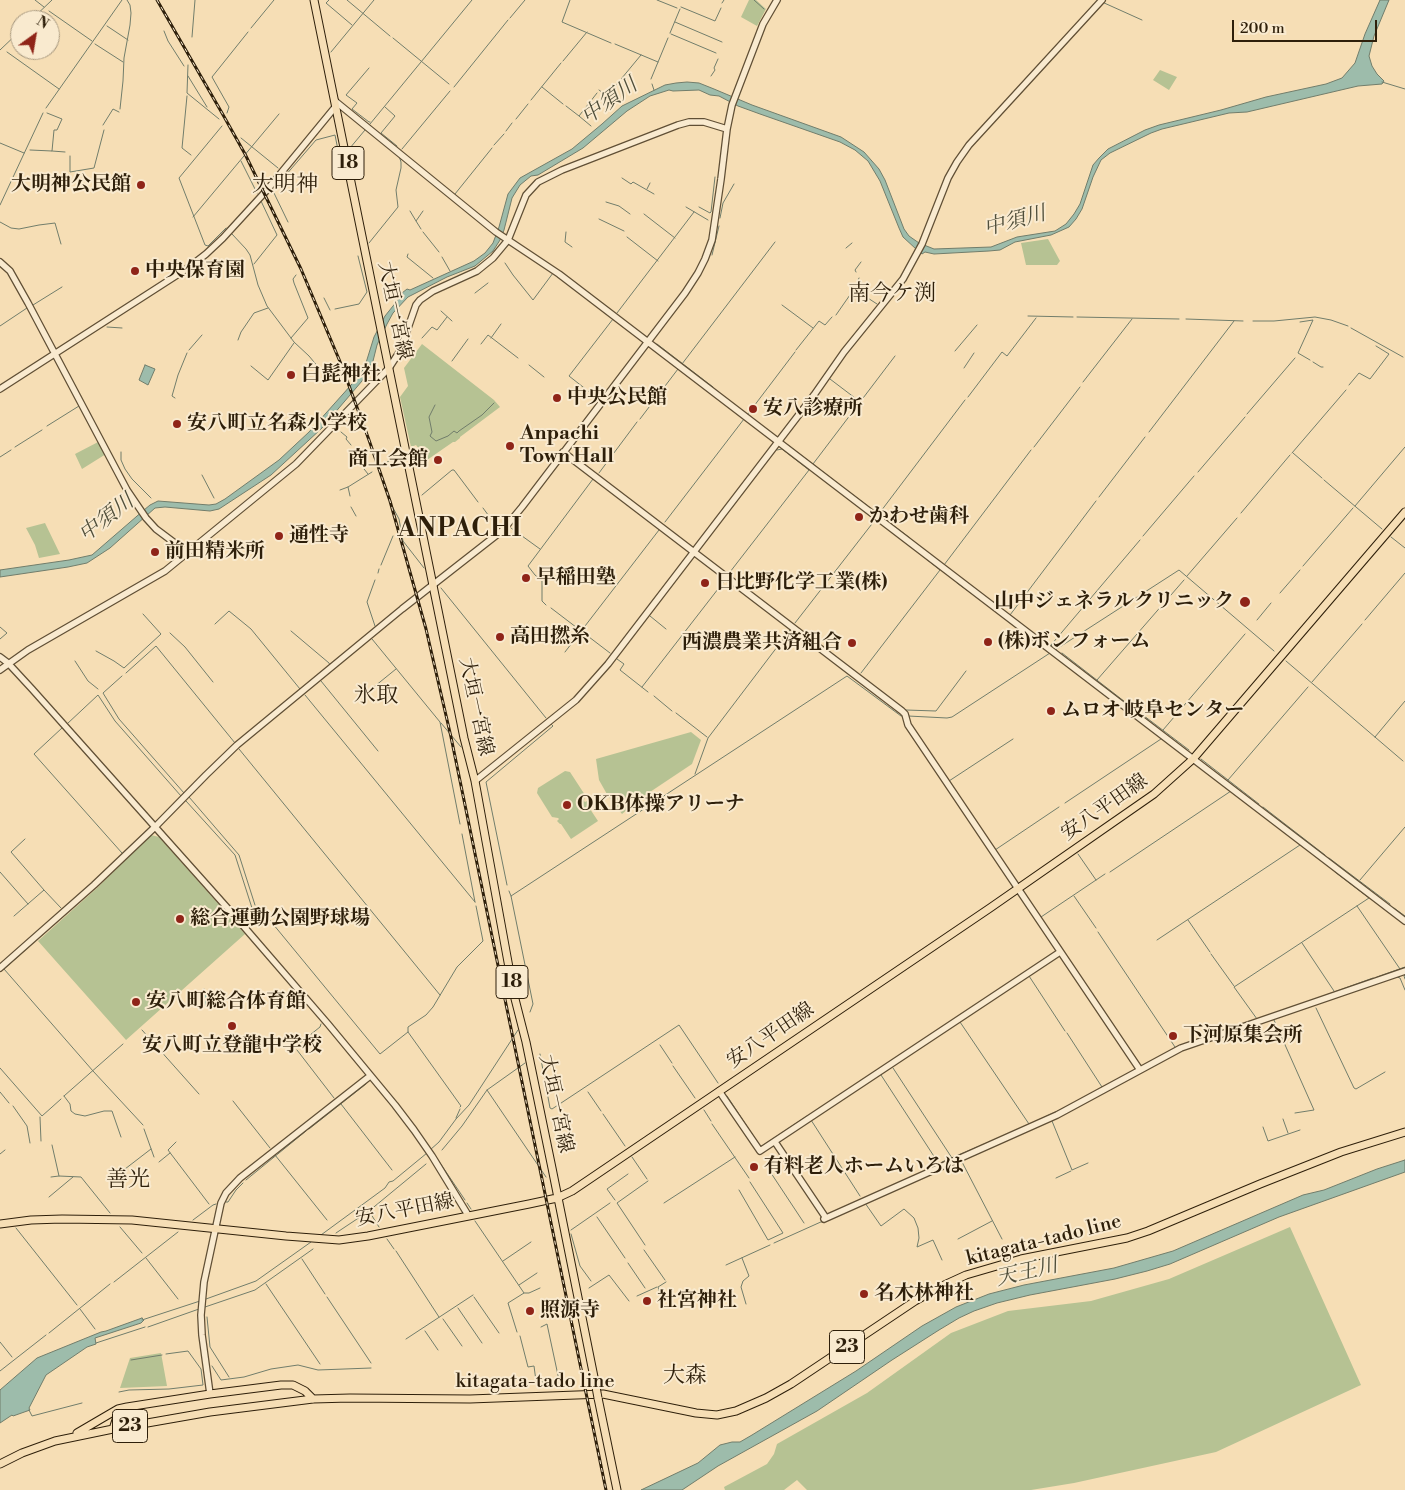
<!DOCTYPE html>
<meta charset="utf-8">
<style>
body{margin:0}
#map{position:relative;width:1405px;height:1490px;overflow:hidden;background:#f6deb5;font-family:"Libre Bodoni",serif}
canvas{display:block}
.north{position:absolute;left:10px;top:10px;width:50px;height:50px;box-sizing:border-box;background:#f9eacf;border:1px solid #a89980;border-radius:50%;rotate:32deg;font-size:14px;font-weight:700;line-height:20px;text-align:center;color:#2e1f0a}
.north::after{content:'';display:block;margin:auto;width:18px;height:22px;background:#8f2418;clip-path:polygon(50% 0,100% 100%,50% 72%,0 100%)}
.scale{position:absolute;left:1232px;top:20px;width:145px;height:22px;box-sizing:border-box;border:2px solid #2e1f0a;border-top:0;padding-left:6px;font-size:15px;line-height:18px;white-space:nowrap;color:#2e1f0a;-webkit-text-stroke:4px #f9eacf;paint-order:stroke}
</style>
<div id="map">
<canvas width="1405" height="1490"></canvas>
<div class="north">N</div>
<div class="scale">200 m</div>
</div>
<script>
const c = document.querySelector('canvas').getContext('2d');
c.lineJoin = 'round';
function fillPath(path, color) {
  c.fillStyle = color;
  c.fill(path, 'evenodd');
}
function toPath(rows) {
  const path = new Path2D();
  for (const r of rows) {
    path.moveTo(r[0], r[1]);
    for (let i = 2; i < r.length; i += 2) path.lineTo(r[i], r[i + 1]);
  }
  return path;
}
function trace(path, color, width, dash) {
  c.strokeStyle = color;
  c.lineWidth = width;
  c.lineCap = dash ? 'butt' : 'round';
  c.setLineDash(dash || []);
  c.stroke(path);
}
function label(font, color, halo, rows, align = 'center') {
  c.font = font + ' "Libre Bodoni","Noto Serif JP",serif';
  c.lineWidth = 4;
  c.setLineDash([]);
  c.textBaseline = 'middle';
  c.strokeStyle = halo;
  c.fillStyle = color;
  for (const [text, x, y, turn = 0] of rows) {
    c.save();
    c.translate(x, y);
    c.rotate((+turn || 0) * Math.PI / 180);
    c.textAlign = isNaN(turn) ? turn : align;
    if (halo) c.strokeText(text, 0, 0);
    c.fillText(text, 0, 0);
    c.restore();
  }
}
const green = toPath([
 [749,0,756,0,766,9,757,26,741,17],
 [1160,70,1177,77,1169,90,1153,80],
 [1048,239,1060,261,1057,265,1026,265,1021,243],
 [422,344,494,400,500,407,460,437,460,438,455,442,453,442,427,460,416,445,411,447,400,397,408,386,404,368],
 [100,441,106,454,82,469,75,454],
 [45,523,60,554,39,558,35,545,26,528],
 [691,732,701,740,692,764,641,798,622,814,608,796,599,780,596,759],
 [565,771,570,772,585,795,584,801,585,802,587,801,590,804,588,806,598,821,571,839,561,824,560,824,557,821,559,819,558,818,552,817,537,793,538,788],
 [151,835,159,837,245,934,126,1040,38,941,97,888],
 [1290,1227,1361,1385,1216,1452,1074,1483,1031,1490,807,1490,797,1480,784,1490,725,1490,724,1487,767,1464,774,1454,777,1444,867,1393,951,1333,1008,1311,1091,1301,1169,1279],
 [161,1353,167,1386,120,1388,130,1358]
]);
const water = toPath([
 [1380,0,1389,0,1374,36,1369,56,1372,66,1377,74,1384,81,1382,84,1358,86,1247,112,1229,113,1162,129,1151,133,1110,153,1101,160,1093,177,1082,209,1076,219,1069,227,1051,235,1015,242,1000,250,989,251,934,254,925,252,922,254,916,249,903,237,899,228,880,181,868,161,855,150,840,142,760,114,738,106,719,96,710,95,699,90,673,91,669,90,650,96,627,111,583,148,538,175,531,176,520,185,512,198,504,230,500,240,493,251,475,266,447,277,408,297,393,313,387,324,377,345,373,361,362,381,321,429,271,475,219,509,210,511,165,507,155,508,110,548,87,563,68,567,0,577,0,570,69,560,92,555,144,510,150,505,158,501,209,505,216,504,225,499,279,460,309,432,360,375,365,366,374,337,385,316,401,296,402,293,407,289,410,290,474,261,485,253,493,243,499,227,508,194,520,178,572,149,602,124,622,106,665,85,676,83,687,82,699,83,714,89,752,105,841,137,864,152,879,169,885,180,904,229,909,236,919,243,934,249,991,247,1017,237,1055,231,1066,224,1074,214,1080,204,1093,165,1099,158,1108,149,1145,130,1159,125,1221,110,1266,97,1326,84,1342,78,1355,63,1365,34,1380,0],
 [145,365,155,369,148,385,139,380,145,365],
 [204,989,216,1001,208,1009,196,996,204,989],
 [1405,1160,1405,1172,1279,1217,1170,1264,1147,1271,1115,1279,1030,1295,997,1303,974,1311,959,1318,939,1330,892,1360,817,1411,718,1466,682,1490,641,1490,698,1463,720,1445,732,1442,740,1442,752,1435,856,1371,922,1326,956,1307,989,1294,1024,1285,1114,1268,1173,1251,1303,1195,1324,1190,1377,1169,1405,1160],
 [142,1318,144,1320,141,1323,95,1338,96,1344,87,1347,46,1375,29,1408,30,1410,13,1416,12,1415,0,1423,0,1390,37,1358,101,1332,106,1331,142,1318]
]);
const stream = toPath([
 [35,0,44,7],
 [329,0,326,3,352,25],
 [347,0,390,36],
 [570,0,562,22,611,43],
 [657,0,677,8],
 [754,0,764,9],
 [1102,2,1142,20],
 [722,3,724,0],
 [681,7,715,21,721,8],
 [49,11,92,41],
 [510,18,525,0],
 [31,20,52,0],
 [675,22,722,42],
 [107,26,128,40],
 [251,28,274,0],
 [164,31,168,41,184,66],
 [670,33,680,9],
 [671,34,716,53],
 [192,37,195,0],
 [393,38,449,84],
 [95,44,123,62],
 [615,44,658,62],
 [0,50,20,31],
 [7,52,59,89],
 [331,52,374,0],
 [563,61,587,32],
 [188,65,187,93,219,119],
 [369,68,346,95,357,103,352,109,369,122,370,122],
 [188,76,207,107],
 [711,76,715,70,714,68,718,59],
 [651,79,668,38],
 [1382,82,1405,89],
 [652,84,654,90],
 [454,87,508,20],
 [542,87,563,104],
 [599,90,607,96,641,55],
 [187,96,182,148,191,155],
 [531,100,561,63],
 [566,106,579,116],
 [385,107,395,116,381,133,397,146],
 [46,108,122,0],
 [120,109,123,81,124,58,130,25,131,13,130,5,127,0],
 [227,113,229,107,212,77,248,32],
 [516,119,528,104],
 [370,124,472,0],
 [103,125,113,109,119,112],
 [222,126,179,178,205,245,208,246,226,228],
 [591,126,579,116,597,93],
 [506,131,512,123],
 [241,138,278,168],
 [0,143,24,153],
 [494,145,504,134],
 [350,148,365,130],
 [402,149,450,91],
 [30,150,52,151,54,130,57,130,62,119,47,113],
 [52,151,65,152],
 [70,156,70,172,94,168,104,130],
 [241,161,257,193],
 [285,176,316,140,335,135,340,160],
 [622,178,631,184,633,182,654,194],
 [277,185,273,191,288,222],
 [647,189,650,183],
 [455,194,492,148],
 [606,202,619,206,630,214],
 [0,205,43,113],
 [686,207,708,220],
 [699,207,710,213,711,212,715,177],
 [410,211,416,221],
 [644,214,675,238],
 [193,217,279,114],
 [720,218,723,203,734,184],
 [599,219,624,231],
 [0,222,11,228,19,229,39,225,55,223,61,244],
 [421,229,416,221,423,211],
 [423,232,439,252],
 [566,232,565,242,572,247],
 [232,234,246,249,250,255,258,285,267,306,294,342,309,356,319,368],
 [627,237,658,261],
 [369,243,398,207,396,190,401,168,401,162,399,156],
 [846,248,852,243],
 [408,254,407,257,433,278],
 [712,255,719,226],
 [442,257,450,271],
 [505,263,513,275,533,300,553,273,559,278],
 [254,264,277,235,261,201],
 [856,272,855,270,861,262],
 [859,278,854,289,877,304],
 [588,292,593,296],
 [475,293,488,283],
 [324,298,330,310],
 [597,299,611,310],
 [33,305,62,287],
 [782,305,813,328],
 [335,309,359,304,367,292,358,256],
 [441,311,452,321],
 [617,313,694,212],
 [836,315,852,292],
 [1028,316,1073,317],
 [1077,317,1179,319],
 [1186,319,1243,321],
 [1253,321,1274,321,1315,317,1331,320,1348,326],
 [1300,322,1313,320,1298,353,1310,360],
 [0,326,27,308],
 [107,327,122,328],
 [1351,328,1403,357],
 [291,338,308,318,294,283,293,279,296,275],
 [422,338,432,327,437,330,447,317],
 [491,338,501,324],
 [238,340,241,332,254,313,268,308],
 [481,344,488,335,518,358],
 [657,344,713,387],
 [189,350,202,335],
 [796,350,819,321,825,325,832,317],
 [955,351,977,325],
 [452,361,468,339],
 [1313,362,1321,367,1323,367],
 [682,364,775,242],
 [529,365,544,377],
 [251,366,268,380,294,343],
 [964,368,974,353],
 [830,379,859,401],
 [1083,382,1132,319],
 [1349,385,1359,373,1370,379,1389,354,1376,346],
 [968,397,1002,352,1007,356,1036,318],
 [175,398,172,396,178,375,187,353],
 [597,398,569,376,613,319],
 [435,405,429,417,432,432,430,436,436,441,448,436,454,431,457,433,459,431,482,415,494,403],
 [754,406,795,352],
 [1247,414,1295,358],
 [747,415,751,410],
 [640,419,678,369],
 [47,426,79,406],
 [341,432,347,437,346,439,351,445],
 [1149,432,1234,321],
 [788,445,844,488],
 [15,447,42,430],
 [1034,447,1080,387],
 [349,450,368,474],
 [121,452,121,460,125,469,132,479,151,498],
 [1292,453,1346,390],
 [1293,453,1322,478],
 [0,457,11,450],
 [813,464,895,356],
 [381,466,392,459],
 [1198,472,1245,417],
 [599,473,637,422],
 [202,475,214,498],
 [1324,480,1382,529],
 [348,487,350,496],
 [340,490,348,487,372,472],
 [848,491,910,538],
 [422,495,452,470,454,470,478,502],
 [1099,497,1145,437],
 [391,504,399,519,403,541,424,568],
 [1355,506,1405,447],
 [351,507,356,516],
 [483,508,497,527],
 [1241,513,1290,455],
 [878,515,965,400],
 [665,522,744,419],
 [511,528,540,549],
 [1143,536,1194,476],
 [1391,537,1405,548],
 [913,541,974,588],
 [381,565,393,536],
 [944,565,1031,450],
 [1303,566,1353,508],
 [730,572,809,470,782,449,777,450],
 [378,573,379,569],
 [1187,576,1237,518],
 [375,580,367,602,375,626],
 [957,583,971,593],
 [441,588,546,718],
 [978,591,1040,638],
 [1280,593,1300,570],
 [546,605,542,601,542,581,535,575,528,566,593,479],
 [551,608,610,653],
 [1010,615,1096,501],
 [650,616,666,629],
 [1257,620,1271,603],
 [1365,620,1405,573],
 [795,623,875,520],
 [215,624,229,611,251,629,300,689],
 [0,627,7,633,0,639],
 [170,633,185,647,213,682],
 [372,639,440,722,460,824],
 [1044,642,1050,645],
 [1052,646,1051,645,1140,540],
 [1055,650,1179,570,1274,651],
 [96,651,114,661,124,668,161,634,143,614],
 [565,652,659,530],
 [1062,653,1129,705],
 [617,659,624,664,620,670,648,692],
 [75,661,88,681,98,689],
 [1286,661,1403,761],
 [126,673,156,646,235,743],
 [861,673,940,570,910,546],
 [122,676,103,693,119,719,184,793],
 [1097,680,1184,580],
 [321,681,378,751],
 [1312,682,1362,624],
 [642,687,725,580],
 [305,695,475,902],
 [364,695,396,669],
 [654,696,672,711],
 [900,706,906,710,936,711,966,671],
 [1131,706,1189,750],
 [676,713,707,737],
 [270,714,330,665,329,663,291,631],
 [908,716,947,718,952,717,1050,653],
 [441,723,461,747],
 [67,724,98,695,115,721,181,796],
 [62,728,34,754,122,853],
 [1163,730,1245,634],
 [1375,737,1405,701],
 [239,749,440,995],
 [1201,759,1259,804],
 [695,774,708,738,790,630],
 [1228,780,1308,687],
 [949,781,1013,739],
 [189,797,239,855,255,905],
 [186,801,235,855,252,908],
 [1065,803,1161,739],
 [1263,807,1325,855],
 [462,834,475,902],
 [995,850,1059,807],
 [1078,854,1096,880],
 [1329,858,1390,904],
 [0,872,28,904],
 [1110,872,1231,791],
 [1360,880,1405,827],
 [507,885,486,782,553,726,551,724],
 [44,890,61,908],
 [509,891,511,896],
 [1074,896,1096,928],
 [1357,906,1400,969],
 [259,907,380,1054,408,1032],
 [1394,908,1405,916],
 [14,916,44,890,11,852,25,839],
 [1041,917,1105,874],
 [1188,920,1210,952],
 [1098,932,1175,1047],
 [1157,940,1300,845],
 [1302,943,1334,991],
 [32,944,4,969,93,1071,143,1125],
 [1211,954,1234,986],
 [1405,975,1404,976,1405,979],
 [1029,976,1065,1031],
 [1377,977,1405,967],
 [1397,977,1400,978,1405,990],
 [1326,995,1373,978],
 [1316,1008,1354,1088,1356,1089,1385,1072],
 [530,1012,533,1004,511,896,847,676,901,716,904,716],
 [1257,1019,1234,987,1369,898,1335,872],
 [1274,1020,1314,1110,1295,1113],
 [960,1022,1029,1124],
 [142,1030,199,1094],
 [1067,1033,1102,1087],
 [1212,1034,1225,1029],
 [660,1045,672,1063],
 [295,1047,320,1027,321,1024],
 [297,1050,334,1098],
 [540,1054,550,1108,552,1109,679,1025,718,1083],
 [673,1066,695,1098],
 [0,1068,42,1116,61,1099],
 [893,1068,952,1158],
 [881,1075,939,1164,928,1168],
 [487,1090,546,1177],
 [0,1092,9,1103],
 [588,1092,601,1111],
 [64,1096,70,1104,71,1111,75,1114,85,1116,104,1111,112,1111,121,1137],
 [64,1096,123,1044],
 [727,1096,760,1146,762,1146,807,1116],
 [233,1101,270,1148],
 [341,1104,392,1170],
 [13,1106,27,1126,30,1143],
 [460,1107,461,1106,408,1032,408,1027,426,1015,433,1007,457,967,483,941,476,906],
 [704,1110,711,1121],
 [603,1114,625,1146],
 [40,1117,41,1141],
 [456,1118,460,1109],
 [1283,1119,1288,1133],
 [811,1120,860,1196],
 [1052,1121,1072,1170,1088,1163],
 [712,1124,749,1178],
 [1263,1127,1268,1141,1300,1130],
 [144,1129,154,1157],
 [309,1129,366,1084],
 [993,1141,1064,1108],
 [176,1142,168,1150,209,1204],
 [52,1145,59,1176],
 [430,1150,439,1142,456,1119,469,1105,518,1030],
 [442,1150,462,1126,487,1090,525,1063],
 [0,1154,5,1150],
 [275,1155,327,1220],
 [436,1157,465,1200],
 [632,1157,647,1179],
 [159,1162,170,1153],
 [942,1162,989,1142],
 [962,1162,1002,1239],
 [125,1169,151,1149],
 [769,1170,804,1223],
 [51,1177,59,1176,81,1177,110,1213],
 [1056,1178,1071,1171],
 [246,1180,306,1131],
 [739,1190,768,1240,783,1233,750,1182],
 [49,1197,73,1177],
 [615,1200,607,1189,628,1174],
 [226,1202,228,1202,236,1190,243,1183],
 [467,1203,471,1209],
 [664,1203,735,1157],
 [865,1203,881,1226,904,1209,914,1218,918,1228,919,1238,917,1247,933,1240,942,1260],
 [369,1211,379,1227],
 [597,1217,625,1258],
 [193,1220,213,1205,216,1204],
 [475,1221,524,1293,508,1303,517,1332],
 [120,1227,142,1253],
 [16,1228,77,1305],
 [571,1230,610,1203],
 [336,1233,369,1211,426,1164],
 [571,1234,580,1266,591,1281],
 [321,1235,385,1188,389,1182,393,1181,427,1153],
 [387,1239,394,1249],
 [958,1239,992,1221],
 [774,1243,823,1221],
 [645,1245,617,1203,648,1181],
 [644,1250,665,1280],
 [396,1251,439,1317],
 [146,1258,178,1299],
 [742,1258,749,1276,743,1281,741,1287,746,1304],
 [302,1259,325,1294],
 [503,1261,531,1242],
 [628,1263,645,1288],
 [726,1265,770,1245],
 [114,1282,178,1232],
 [266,1284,320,1364],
 [519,1285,537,1273],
 [589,1288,609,1275,629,1301],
 [524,1293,529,1293,540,1288],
 [637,1296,657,1287],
 [327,1297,371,1363],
 [474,1297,499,1333],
 [206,1299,256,1281,311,1242],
 [664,1306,658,1287,666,1282],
 [205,1307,255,1290,313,1249],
 [458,1308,482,1343],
 [80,1309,95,1329],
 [555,1316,559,1313],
 [207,1317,210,1347,229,1377],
 [443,1319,462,1346],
 [142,1320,200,1301],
 [148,1327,199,1309],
 [425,1331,438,1350],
 [49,1333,110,1284],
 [520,1336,528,1367,534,1366,536,1381,558,1384,559,1380,547,1324,541,1327],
 [406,1339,473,1295],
 [0,1342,12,1357],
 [96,1343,145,1327],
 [131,1360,162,1355],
 [212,1366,221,1380,244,1377,271,1369,298,1365,318,1370,371,1368],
 [0,1371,46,1335],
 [502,1386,510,1388,524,1383,535,1381],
 [119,1392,129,1390,169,1389,203,1385,201,1369,188,1351,166,1354],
 [29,1410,32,1416,82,1403]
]);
const minor = toPath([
 [335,101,496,232,559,274,1405,921],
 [0,262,10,271,28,303,127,490,146,518,156,529,188,553],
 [0,389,188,268,206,254,223,238,267,190,336,106],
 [563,452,902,711,905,714,908,725,1140,1070],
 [0,657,8,663,32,689,239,921,328,1024,395,1105,414,1130,432,1156,468,1215],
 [0,670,28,650,165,571,296,464,389,368,400,351,416,305,420,300,433,291,477,271,493,258,508,240,526,195,538,182,562,170,678,125,689,122,704,122,727,129],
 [475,781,576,700,608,664,814,395,844,352,903,279,922,244,948,178,957,162,969,145,1102,0],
 [0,968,94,885,155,827,206,775,237,745,402,609,503,530,522,507,685,293,698,273,705,259,712,240,721,179,727,129,732,105,763,24,777,0],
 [719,1091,760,1151,1060,952],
 [775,1142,826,1218],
 [824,1219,1057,1115,1181,1048,1405,971],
 [210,1394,202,1335,201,1315,204,1282,221,1203,226,1193,240,1178,370,1076]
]);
const major = toPath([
 [314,0,464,738,475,781,514,995,526,1042,552,1168,596,1387],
 [0,1224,31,1220,62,1219,132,1220,286,1236,339,1240,368,1236,529,1204,557,1198,572,1191,990,908,1154,794,1193,759,1405,512],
 [598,1398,617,1490],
 [113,1429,116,1420,121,1413,127,1409],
 [77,1433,118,1409,127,1407,210,1394,281,1385,293,1385,305,1391,313,1399],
 [0,1464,22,1453,55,1441,113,1429,210,1412,313,1399,350,1398,470,1399,603,1394,696,1413,717,1415,736,1411,766,1398,791,1384,915,1301,942,1286,966,1275,1021,1259,1127,1238,1148,1231,1260,1184,1341,1152,1405,1132]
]);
const rail = toPath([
 [157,0,222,113,245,154,301,269,341,364,369,440,390,501,426,629,451,737,606,1490]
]);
const majorBridge = toPath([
 [596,1387,598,1398]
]);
const markers = [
 [141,185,5,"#8f2418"],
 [135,271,5,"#8f2418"],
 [291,375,5,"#8f2418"],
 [557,398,5,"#8f2418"],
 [753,409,5,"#8f2418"],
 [177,424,5,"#8f2418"],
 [510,446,5,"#8f2418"],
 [438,460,5,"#8f2418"],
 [859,517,5,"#8f2418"],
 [279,536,5,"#8f2418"],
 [155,552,5,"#8f2418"],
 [526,578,5,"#8f2418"],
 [705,583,5,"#8f2418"],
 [1245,602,6,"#8f2418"],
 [500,637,5,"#8f2418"],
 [988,642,5,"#8f2418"],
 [852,643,5,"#8f2418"],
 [1051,711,5,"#8f2418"],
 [567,805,5,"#8f2418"],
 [180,919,5,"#8f2418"],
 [136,1002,5,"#8f2418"],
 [232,1026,5,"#8f2418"],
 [1173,1036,5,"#8f2418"],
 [754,1167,5,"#8f2418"],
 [864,1294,5,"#8f2418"],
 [647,1301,5,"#8f2418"],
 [530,1311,5,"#8f2418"]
];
const shields = [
 [348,163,32],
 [512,982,32],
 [847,1347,35],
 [130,1426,35]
];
const shieldNames = [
 ["18",348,163],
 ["18",512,982],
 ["23",847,1347],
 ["23",130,1426]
];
const poiNames = [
 ["大明神公民館",131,185,"right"],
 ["中央保育園",145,271],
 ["白髭神社",301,375],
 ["中央公民館",567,398],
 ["安八診療所",763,409],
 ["安八町立名森小学校",187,424],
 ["Anpachi",520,434],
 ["Town Hall",520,457],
 ["商工会館",428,460,"right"],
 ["かわせ歯科",869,517],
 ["通性寺",289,536],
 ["前田精米所",165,552],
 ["早稲田塾",536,578],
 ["日比野化学工業(株)",715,583],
 ["山中ジェネラルクリニック",1234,602,"right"],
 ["高田撚糸",510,637],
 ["(株)ボンフォーム",998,642],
 ["西濃農業共済組合",842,643,"right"],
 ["ムロオ 岐阜センター",1061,711],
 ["OKB体操アリーナ",577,805],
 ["総合運動公園野球場",190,919],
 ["安八町総合体育館",146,1002],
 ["下河原集会所",1183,1036],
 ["安八町立登龍中学校",232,1046,"center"],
 ["有料老人ホームいろは",764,1167],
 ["名木林神社",874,1294],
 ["社宮神社",657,1301],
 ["照源寺",540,1311]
];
const streetNames = [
 ["大垣一宮線",394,311,78],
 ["大垣一宮線",475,707,78],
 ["安八平田線",1105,808,-35],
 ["安八平田線",771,1036,-34],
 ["大垣一宮線",555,1104,78],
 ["安八平田線",405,1211,-11],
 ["kitagata-tado line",1044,1241,-14],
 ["kitagata-tado line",535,1382]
];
const waterNames = [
 ["中須川",610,102,-36],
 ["中須川",1015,222,-15],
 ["中須川",107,519,-38],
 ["天王川",1027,1273,-13]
];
const quarterNames = [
 ["大明神",285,186],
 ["南今ケ渕",892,295],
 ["氷取",376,697],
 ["善光",128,1181],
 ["大森",685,1377]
];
const districtNames = [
 ["ANPACHI",460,530]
];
fillPath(green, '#b6c293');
fillPath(water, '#9dbcab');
trace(water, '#717d6b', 1);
trace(stream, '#717d6b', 1);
trace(minor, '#604f35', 8);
trace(major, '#2e1f0a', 9);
trace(minor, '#f9eacf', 5.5);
trace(major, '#f6deb5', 7);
trace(rail, '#2e1f0a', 3);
trace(rail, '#f9eacf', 1, [4]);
trace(majorBridge, '#2e1f0a', 9, []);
trace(majorBridge, '#f6deb5', 7);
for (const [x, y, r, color] of markers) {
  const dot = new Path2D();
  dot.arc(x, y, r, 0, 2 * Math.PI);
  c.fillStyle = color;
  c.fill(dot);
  trace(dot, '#f9eacf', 2);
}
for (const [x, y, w] of shields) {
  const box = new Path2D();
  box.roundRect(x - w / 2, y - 16.5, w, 33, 4);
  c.fillStyle = '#f9eacf';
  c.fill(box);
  trace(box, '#2e1f0a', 1);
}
label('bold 19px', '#2e1f0a', null, shieldNames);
label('bold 20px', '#2e1f0a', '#f9eacf', poiNames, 'left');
label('20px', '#2e1f0a', '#f9eacf', streetNames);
label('italic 21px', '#4f4e3a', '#f9eacf', waterNames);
label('22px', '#2e1f0a', '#f9eacf', quarterNames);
c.letterSpacing = '1px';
label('bold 25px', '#2e1f0a', '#f9eacf', districtNames);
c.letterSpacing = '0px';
</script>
